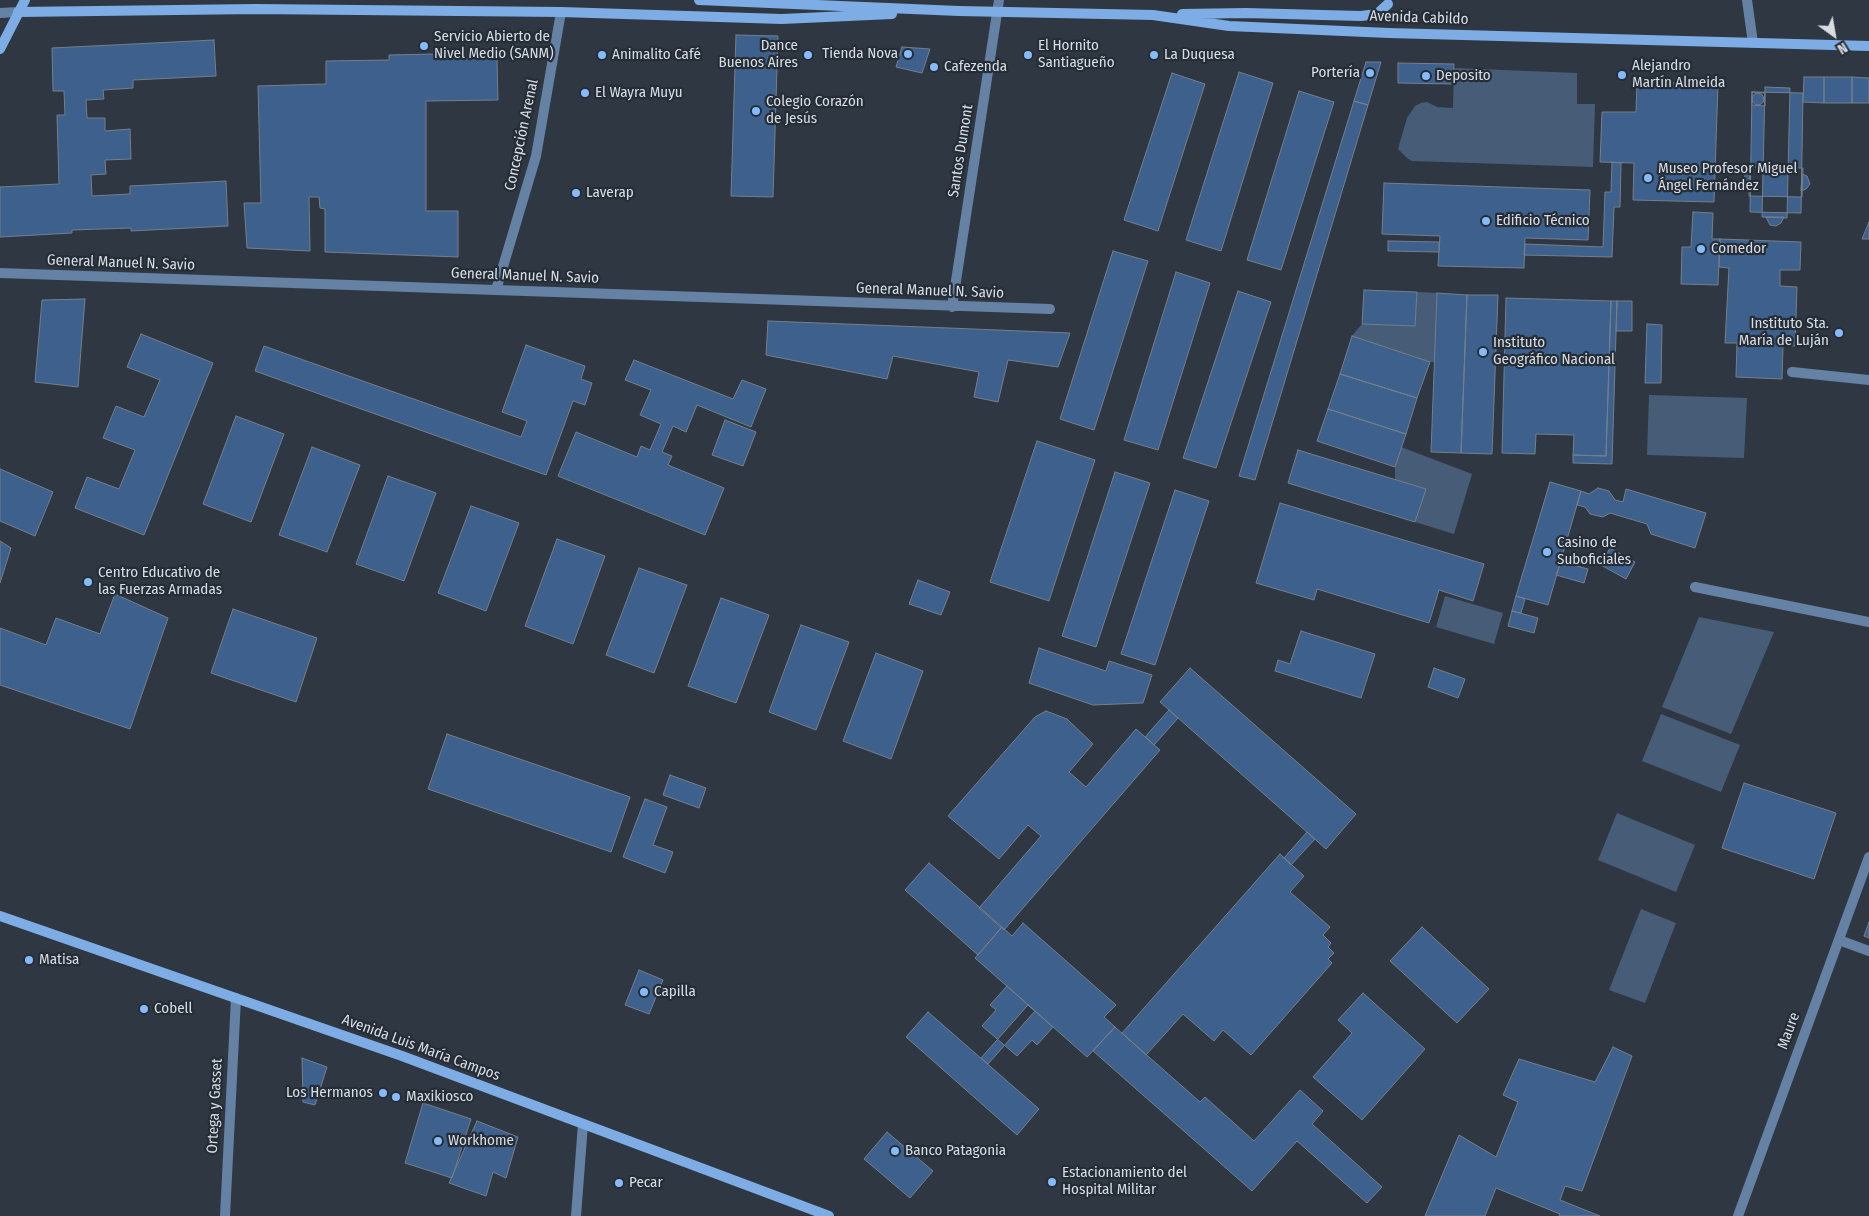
<!DOCTYPE html>
<meta charset="utf-8">
<style>
body{margin:0}
#map{position:relative;width:1869px;height:1216px;overflow:hidden;background:#2f3842;font-family:"Fira Sans Condensed",sans-serif}
canvas{display:block}
.north{position:absolute;left:1809px;top:10px;width:50px;height:50px;-webkit-text-stroke:4px #252d37;paint-order:stroke;rotate:148deg;font-size:14px;font-weight:700;line-height:20px;text-align:center;color:#d8dde4}
.north::after{content:'';display:block;margin:auto;width:18px;height:22px;background:#d8dde4;clip-path:polygon(50% 0,100% 100%,50% 72%,0 100%)}
</style>
<div id="map">
<canvas width="1869" height="1216"></canvas>
<div class="north">N</div>
</div>
<script>
const c = document.querySelector('canvas').getContext('2d');
c.lineJoin = 'round';
function fillPath(path, color) {
  c.fillStyle = color;
  c.fill(path, 'evenodd');
}
function toPath(rows) {
  const path = new Path2D();
  for (const r of rows) {
    if (r.length === 3) {
      path.moveTo(r[0] + r[2], r[1]);
      path.arc(r[0], r[1], r[2], 0, 2 * Math.PI);
      continue;
    }
    path.moveTo(r[0], r[1]);
    for (let i = 2; i < r.length; i += 2) path.lineTo(r[i], r[i + 1]);
  }
  return path;
}
function trace(path, color, width, dash) {
  c.strokeStyle = color;
  c.lineWidth = width;
  c.lineCap = dash ? 'butt' : 'round';
  c.setLineDash(dash || []);
  c.stroke(path);
}
function label(font, color, halo, rows, align = 'center') {
  c.font = font + ' "Fira Sans Condensed",sans-serif';
  c.lineWidth = 4.5;
  c.setLineDash([]);
  c.textBaseline = 'middle';
  c.strokeStyle = halo;
  c.fillStyle = color;
  for (const [text, x, y, turn = 0] of rows) {
    c.save();
    c.translate(x, y);
    c.rotate((+turn || 0) * Math.PI / 180);
    c.textAlign = isNaN(turn) ? turn : align;
    if (halo) c.strokeText(text, 0, 0);
    c.fillText(text, 0, 0);
    c.restore();
  }
}
const green = toPath([
 [1454,68,1577,73,1577,104,1595,104,1593,167,1412,161,1407,158,1398,149,1407,118,1415,106,1421,103,1427,102,1437,107,1453,108],
 [1417,292,1437,293,1435,362,1430,362,1352,336,1362,324,1415,326],
 [1649,395,1747,398,1744,458,1647,455],
 [1401,447,1472,474,1454,534,1415,522,1425,489,1395,480,1395,467],
 [1445,596,1503,613,1494,644,1436,627],
 [1699,617,1774,632,1731,734,1662,707],
 [1661,714,1740,745,1721,792,1642,761],
 [1617,813,1695,845,1676,892,1598,860],
 [1641,909,1676,923,1645,1003,1609,990]
]);
const building = toPath([
 [736,35,778,36,773,197,731,196,736,35],
 [214,40,216,76,133,80,133,88,103,90,104,99,86,100,87,118,105,118,105,131,130,129,131,159,105,160,106,174,91,175,92,196,130,194,130,186,226,181,228,226,131,231,131,228,72,230,72,233,0,237,0,187,59,184,57,115,65,115,64,91,53,91,52,48,214,40],
 [902,47,930,49,922,73,896,67,902,47],
 [436,54,436,58,497,58,498,100,426,101,426,211,458,211,458,257,325,252,325,209,320,208,319,197,309,197,310,251,247,248,244,203,261,203,258,86,326,84,326,61,389,60,389,55,436,54],
 [1366,62,1381,62,1368,105,1354,101,1366,62],
 [1398,63,1454,64,1453,84,1398,83,1398,63],
 [1239,72,1273,83,1221,251,1186,240,1239,72],
 [1172,73,1205,84,1158,231,1124,220,1172,73],
 [1804,77,1824,77,1824,103,1803,102,1804,77],
 [1824,77,1852,77,1852,103,1824,103,1824,77],
 [1852,77,1869,78,1869,103,1852,103,1852,77],
 [1637,82,1718,84,1714,202,1633,200,1634,163,1600,162,1602,112,1636,112,1637,82],
 [1765,87,1790,88,1787,218,1762,217,1765,87],
 [1299,91,1334,102,1281,270,1247,260,1299,91],
 [1752,92,1765,93,1765,106,1752,105,1752,92],
 [1752,92,1803,93,1801,213,1750,212,1752,92],
 [1758,99,6],
 [1354,101,1368,105,1255,480,1239,476,1354,101],
 [1612,162,1621,163,1620,207,1614,207,1612,257,1524,255,1525,244,1603,247,1605,192,1611,192,1612,162],
 [1750,167,1803,168,1802,197,1749,196,1750,167],
 [1750,173,1750,191,1745,188,1743,183,1745,175,1750,173],
 [1802,174,1807,176,1810,184,1806,189,1801,191,1802,174],
 [1384,183,1590,190,1588,240,1525,238,1524,268,1438,266,1440,236,1382,234,1384,183],
 [1693,212,1713,213,1712,239,1720,239,1718,285,1681,284,1682,247,1691,247,1693,212],
 [1766,217,1784,217,1781,223,1776,226,1770,225,1766,217],
 [1869,222,1869,239,1862,239,1869,222],
 [1720,239,1801,242,1800,270,1780,270,1780,286,1797,287,1795,346,1783,345,1782,379,1736,377,1737,343,1725,343,1729,268,1719,267,1720,239],
 [1388,241,1439,242,1439,252,1388,251,1388,241],
 [1113,251,1148,261,1094,430,1060,419,1113,251],
 [1176,272,1210,283,1158,450,1124,440,1176,272],
 [1364,290,1417,292,1415,326,1362,324,1364,290],
 [1238,291,1271,302,1216,468,1183,458,1238,291],
 [1437,293,1467,295,1461,453,1431,452,1437,293],
 [1467,295,1498,295,1492,454,1461,453,1467,295],
 [1506,298,1611,301,1606,456,1573,455,1574,435,1536,434,1535,454,1502,453,1506,298],
 [85,299,78,387,35,382,42,300,85,299],
 [1611,301,1617,301,1612,464,1573,463,1573,455,1606,456,1611,301],
 [1617,301,1632,301,1632,331,1616,331,1617,301],
 [768,321,949,328,1070,333,1058,367,1008,360,998,402,974,397,979,372,893,356,887,379,766,355,768,321],
 [1647,324,1662,325,1661,383,1645,383,1647,324],
 [141,334,213,363,144,535,75,508,87,477,119,489,135,450,103,438,116,406,144,417,160,380,127,367,141,334],
 [1352,336,1430,362,1417,398,1340,374,1352,336],
 [526,345,585,366,581,379,592,383,585,405,573,401,546,475,255,371,264,346,521,437,527,421,502,412,526,345],
 [634,360,733,399,742,380,766,389,751,427,697,405,686,432,673,426,662,452,672,456,668,465,724,488,705,535,558,476,576,432,637,457,641,446,650,450,661,424,640,415,651,390,625,380,634,360],
 [1340,374,1417,398,1406,434,1328,409,1340,374],
 [1328,409,1406,434,1395,467,1317,441,1328,409],
 [236,416,284,434,251,522,203,504,236,416],
 [725,420,756,432,743,466,712,455,725,420],
 [1037,441,1095,460,1049,601,990,582,1037,441],
 [312,447,360,465,327,552,279,535,312,447],
 [1298,450,1426,489,1415,522,1288,483,1298,450],
 [0,469,53,492,35,536,0,521,0,469],
 [1115,472,1150,483,1096,647,1062,636,1115,472],
 [388,476,436,493,404,581,356,564,388,476],
 [1550,482,1581,491,1548,605,1516,596,1550,482],
 [1598,488,1609,491,1615,500,1623,502,1626,489,1706,513,1695,548,1651,534,1647,524,1610,513,1603,517,1590,514,1585,507,1577,505,1581,491,1589,494,1598,488],
 [1175,490,1209,501,1155,665,1121,654,1175,490],
 [1280,503,1484,564,1473,601,1439,590,1429,623,1317,589,1314,600,1256,583,1280,503],
 [471,506,519,523,486,611,438,593,471,506],
 [557,539,605,556,573,644,525,626,557,539],
 [0,541,11,548,0,583,0,541],
 [1610,548,1635,562,1626,579,1601,565,1610,548],
 [1561,562,1588,569,1584,583,1556,575,1561,562],
 [639,568,687,585,654,673,606,655,639,568],
 [918,580,950,592,941,615,909,604,918,580],
 [115,594,168,618,130,729,0,685,0,628,46,645,56,618,100,634,115,594],
 [1516,596,1525,599,1521,613,1512,611,1516,596],
 [721,598,769,615,736,703,688,686,721,598],
 [233,609,317,638,296,702,211,673,233,609],
 [1512,611,1538,618,1534,633,1508,626,1512,611],
 [801,625,849,642,816,730,769,712,801,625],
 [1301,631,1375,654,1361,698,1275,671,1278,660,1290,664,1301,631],
 [1039,648,1106,671,1109,661,1152,675,1143,703,1093,705,1029,683,1039,648],
 [876,653,923,671,891,759,843,741,876,653],
 [1190,668,1356,814,1326,849,1160,702,1190,668],
 [1434,668,1465,679,1458,698,1428,687,1434,668],
 [1169,710,1178,718,1154,745,1145,737,1169,710],
 [1046,711,1067,719,1093,744,1069,772,1086,787,1136,729,1160,750,1004,930,979,908,1041,836,1028,825,999,859,948,816,1035,717,1046,711],
 [447,734,630,797,611,852,428,789,447,734],
 [670,775,706,788,699,808,663,795,670,775],
 [1744,783,1836,813,1814,879,1722,848,1744,783],
 [645,799,667,807,653,845,673,852,665,873,623,857,645,799],
 [1307,832,1315,839,1291,865,1284,858,1307,832],
 [1280,854,1304,876,1290,892,1330,927,1323,935,1331,943,1328,947,1334,953,1328,959,1332,963,1251,1055,1223,1030,1214,1041,1183,1014,1146,1055,1122,1033,1280,854],
 [929,863,1002,927,978,955,905,890,929,863],
 [1869,922,1869,938,1864,936,1869,922],
 [1023,923,1116,1005,1104,1017,1115,1027,1087,1057,975,958,1002,927,1012,936,1023,923],
 [1422,927,1489,989,1457,1023,1390,961,1422,927],
 [639,970,663,980,649,1014,625,1005,639,970],
 [1007,986,1053,1027,1037,1045,1032,1040,1017,1056,982,1026,996,1010,990,1005,1007,986],
 [1363,993,1425,1049,1362,1120,1313,1077,1352,1033,1338,1020,1363,993],
 [1028,1005,1035,1011,988,1064,981,1058,1028,1005],
 [928,1012,1039,1109,1017,1135,906,1037,928,1012],
 [1115,1027,1200,1102,1205,1097,1254,1141,1300,1090,1323,1111,1312,1124,1382,1187,1367,1203,1297,1141,1252,1191,1093,1051,1115,1027],
 [1613,1047,1632,1056,1582,1191,1565,1186,1560,1200,1600,1216,1559,1216,1560,1214,1496,1188,1485,1216,1425,1216,1459,1135,1496,1157,1518,1102,1503,1095,1519,1059,1595,1082,1613,1047],
 [302,1058,327,1067,315,1105,303,1102,302,1058],
 [423,1103,471,1119,452,1178,405,1163,423,1103],
 [477,1121,518,1137,506,1178,493,1172,486,1196,449,1183,477,1121],
 [887,1132,933,1171,910,1198,864,1159,887,1132]
]);
const street = toPath([
 [1747,0,1753,43],
 [0,13,18,12],
 [0,273,1050,309],
 [496,290,536,156,561,12],
 [952,307,999,0],
 [1792,372,1869,380],
 [1695,587,1869,622],
 [1839,940,1869,951],
 [225,1216,236,998],
 [576,1216,583,1124],
 [1738,1216,1869,857]
]);
const secondary = toPath([
 [699,0,959,11,1153,15,1229,26,1389,33,1869,46],
 [18,12,256,9,561,12,782,19,892,14],
 [1182,14,1246,13,1361,16,1377,14,1388,4],
 [0,49,25,0],
 [0,916,402,1056,829,1216]
]);
const markers = [
 [424,46,5,"#85bbfb"],
 [908,54,5,"#85bbfb"],
 [602,55,5,"#85bbfb"],
 [808,55,5,"#85bbfb"],
 [1028,55,5,"#85bbfb"],
 [1154,55,5,"#85bbfb"],
 [934,67,5,"#85bbfb"],
 [1370,73,5,"#85bbfb"],
 [1622,75,5,"#85bbfb"],
 [1426,76,5,"#85bbfb"],
 [585,93,5,"#85bbfb"],
 [756,111,5,"#85bbfb"],
 [1648,178,5,"#85bbfb"],
 [576,193,5,"#85bbfb"],
 [1486,221,5,"#85bbfb"],
 [1701,249,5,"#85bbfb"],
 [1839,333,5,"#85bbfb"],
 [1483,352,5,"#85bbfb"],
 [1547,552,5,"#85bbfb"],
 [88,582,5,"#85bbfb"],
 [29,960,5,"#85bbfb"],
 [644,992,5,"#85bbfb"],
 [144,1009,5,"#85bbfb"],
 [383,1093,5,"#85bbfb"],
 [396,1097,5,"#85bbfb"],
 [438,1141,5,"#85bbfb"],
 [895,1151,5,"#85bbfb"],
 [1052,1182,5,"#85bbfb"],
 [619,1183,5,"#85bbfb"]
];
const streetNames = [
 ["Avenida Cabildo",1419,18,2],
 ["Concepción Arenal",522,135,-78],
 ["Santos Dumont",961,151,-81],
 ["General Manuel N. Savio",121,263,2],
 ["General Manuel N. Savio",525,276,2],
 ["General Manuel N. Savio",930,291,2],
 ["Maure",1789,1031,-70],
 ["Avenida Luis María Campos",421,1048,20],
 ["Ortega y Gasset",215,1106,-87]
];
const poiNames = [
 ["Servicio Abierto de",434,37],
 ["Nivel Medio (SANM)",434,54],
 ["Dance",798,46,"right"],
 ["Buenos Aires",798,63,"right"],
 ["El Hornito",1038,46],
 ["Santiagueño",1038,63],
 ["Tienda Nova",898,54,"right"],
 ["Animalito Café",612,55],
 ["La Duquesa",1164,55],
 ["Alejandro",1632,66],
 ["Martín Almeida",1632,83],
 ["Cafezenda",944,67],
 ["Portería",1360,73,"right"],
 ["Deposito",1436,76],
 ["El Wayra Muyu",595,93],
 ["Colegio Corazón",766,102],
 ["de Jesús",766,119],
 ["Museo Profesor Miguel",1658,169],
 ["Ángel Fernández",1658,186],
 ["Laverap",586,193],
 ["Edificio Técnico",1496,221],
 ["Comedor",1711,249],
 ["Instituto Sta.",1829,324,"right"],
 ["María de Luján",1829,341,"right"],
 ["Instituto",1493,343],
 ["Geográfico Nacional",1493,360],
 ["Casino de",1557,543],
 ["Suboficiales",1557,560],
 ["Centro Educativo de",98,573],
 ["las Fuerzas Armadas",98,590],
 ["Matisa",39,960],
 ["Capilla",654,992],
 ["Cobell",154,1009],
 ["Los Hermanos",373,1093,"right"],
 ["Maxikiosco",406,1097],
 ["Workhome",448,1141],
 ["Banco Patagonia",905,1151],
 ["Estacionamiento del",1062,1173],
 ["Hospital Militar",1062,1190],
 ["Pecar",629,1183]
];
fillPath(green, '#475d77');
fillPath(building, '#3d618c');
trace(building, '#757f8b', 1);
trace(street, '#6582a5', 10);
trace(secondary, '#7dade4', 10);
for (const [x, y, r, color] of markers) {
  const dot = new Path2D();
  dot.arc(x, y, r, 0, 2 * Math.PI);
  c.fillStyle = color;
  c.fill(dot);
  trace(dot, '#252d37', 2);
}
label('15px', '#d8dde4', '#252d37', streetNames);
label('15px', '#d8dde4', '#252d37', poiNames, 'left');
</script>
